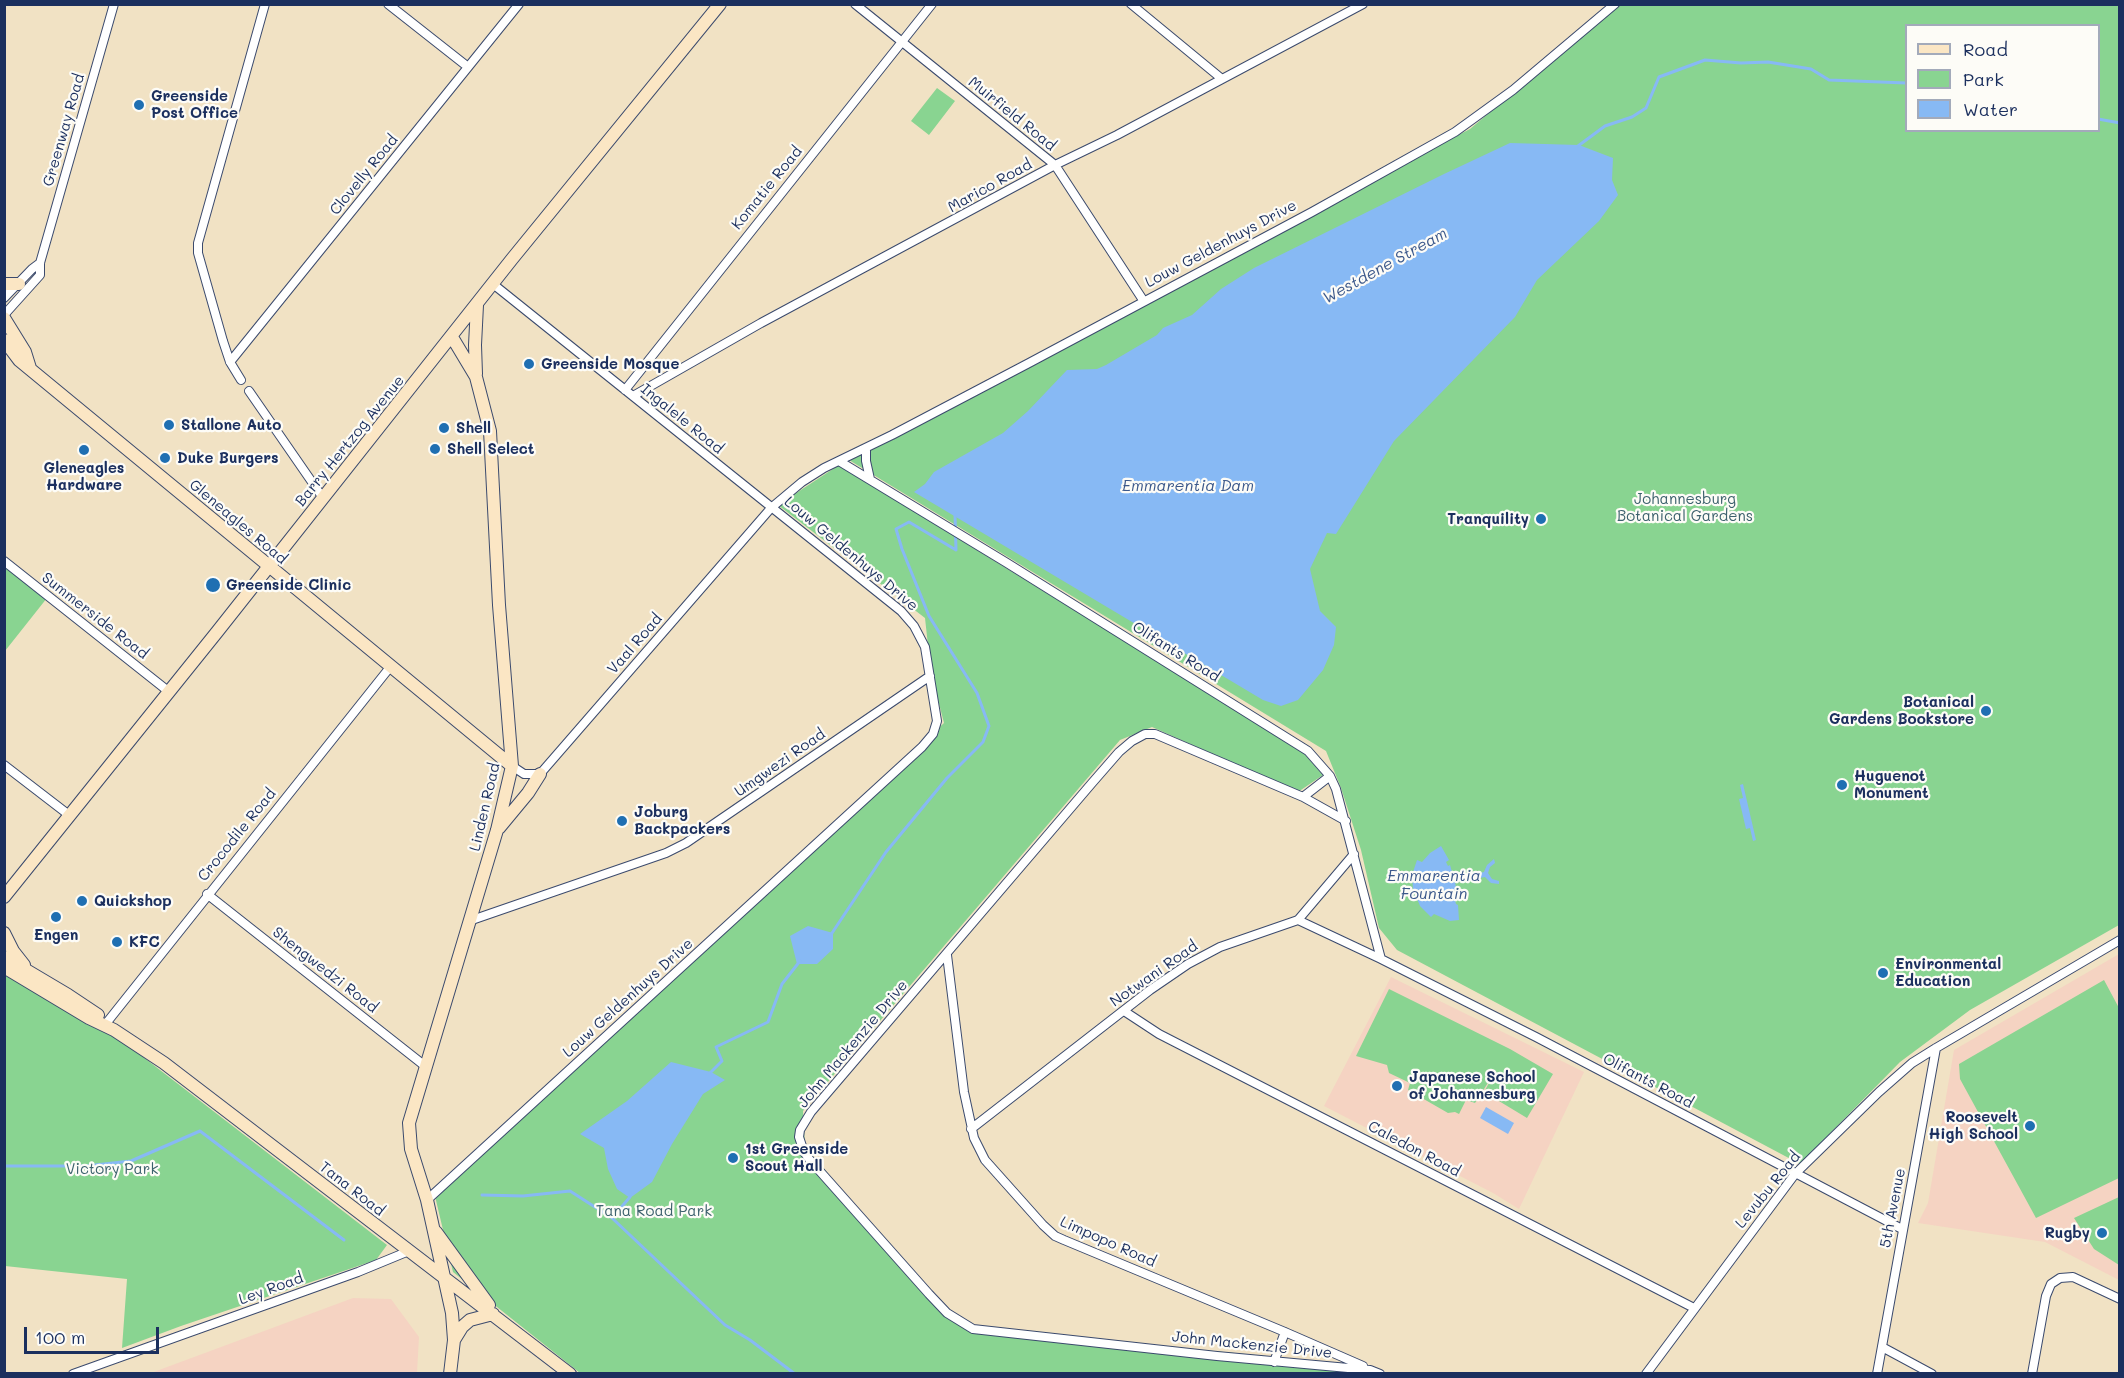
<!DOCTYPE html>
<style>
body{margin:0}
#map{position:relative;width:2124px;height:1378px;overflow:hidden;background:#f1e2c4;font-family:Mali,sans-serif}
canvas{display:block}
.frame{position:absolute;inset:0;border:6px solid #1b2f5e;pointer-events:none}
.legend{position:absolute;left:1905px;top:24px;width:195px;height:108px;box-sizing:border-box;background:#fdfcf7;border:2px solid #a3aaba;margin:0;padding:8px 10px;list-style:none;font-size:18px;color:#1b2f5e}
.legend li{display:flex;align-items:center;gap:12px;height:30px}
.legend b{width:30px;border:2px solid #a3aaba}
.scale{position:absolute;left:24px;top:1327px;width:135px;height:27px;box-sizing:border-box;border:3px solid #1b2f5e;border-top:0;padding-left:8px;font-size:18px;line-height:21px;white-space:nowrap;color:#1b2f5e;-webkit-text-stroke:4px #fdfcf7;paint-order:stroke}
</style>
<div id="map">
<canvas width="2124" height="1378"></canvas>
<div class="frame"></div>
<ul class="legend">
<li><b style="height:8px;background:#fbe6c4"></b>Road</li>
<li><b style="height:16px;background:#89d491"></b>Park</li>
<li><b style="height:16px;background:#87b9f4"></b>Water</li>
</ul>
<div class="scale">100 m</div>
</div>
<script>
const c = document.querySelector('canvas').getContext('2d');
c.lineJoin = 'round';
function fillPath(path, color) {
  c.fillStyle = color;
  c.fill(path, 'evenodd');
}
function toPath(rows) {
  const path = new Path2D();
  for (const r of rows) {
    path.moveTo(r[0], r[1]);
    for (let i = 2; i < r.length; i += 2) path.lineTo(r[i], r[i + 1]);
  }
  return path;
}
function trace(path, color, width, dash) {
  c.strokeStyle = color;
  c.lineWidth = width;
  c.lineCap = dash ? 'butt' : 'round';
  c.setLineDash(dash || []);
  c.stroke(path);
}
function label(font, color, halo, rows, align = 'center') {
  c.font = font + ' Mali,sans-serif';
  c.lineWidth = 4.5;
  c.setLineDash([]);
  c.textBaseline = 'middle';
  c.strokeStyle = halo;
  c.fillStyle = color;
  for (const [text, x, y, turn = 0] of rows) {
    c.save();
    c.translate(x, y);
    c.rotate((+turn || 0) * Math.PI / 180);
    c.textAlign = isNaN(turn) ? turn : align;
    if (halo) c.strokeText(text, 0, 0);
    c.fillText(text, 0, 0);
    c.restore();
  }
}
const built = toPath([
 [2119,954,2119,1280,2045,1242,1918,1223,1928,1203,1954,1050],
 [1391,977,1584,1072,1519,1209,1493,1193,1324,1106],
 [353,1298,391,1299,419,1337,417,1373,151,1373]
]);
const green = toPath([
 [1617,5,2119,5,2119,925,1970,1010,1900,1062,1800,1164,1397,950,1379,928,1361,850,1341,788,1326,751,849,460,1143,298,1470,129],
 [1906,26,2098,26,2098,130,1906,130],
 [937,88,955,101,929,135,911,121],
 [839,465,1301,750,1323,775,1298,792,1152,727,1120,740,803,1111,805,1147,946,1310,975,1328,1369,1366,1387,1373,580,1373,453,1272,434,1192,944,723,931,673,925,618,778,505],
 [5,563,47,598,5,651],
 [4,965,99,1023,387,1245,376,1260,181,1326,122,1348,127,1279,5,1266],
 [2104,980,2119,1008,2119,1178,2036,1218,1960,1079,1959,1064],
 [1389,989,1510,1049,1553,1074,1527,1118,1484,1092,1495,1072,1475,1103,1466,1100,1459,1114,1455,1112,1448,1113,1408,1090,1410,1083,1389,1073,1387,1065,1356,1056],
 [2119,1197,2119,1265,2094,1249,2074,1218]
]);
const water = toPath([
 [1510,143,1579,145,1613,158,1612,180,1618,195,1599,221,1537,280,1515,317,1394,441,1336,534,1327,533,1310,569,1320,611,1336,627,1334,645,1323,670,1298,700,1281,706,1263,700,914,492,925,484,934,472,1003,433,1028,411,1067,370,1097,369,1106,365,1157,335,1163,328,1192,315,1221,289,1254,268,1444,174],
 [1743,784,1756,840,1753,841,1750,828,1746,829,1739,799,1743,798,1740,785],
 [1441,846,1449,860,1446,862,1448,866,1450,865,1455,882,1458,899,1455,900,1456,904,1458,905,1459,920,1450,921,1434,914,1431,917,1420,906,1413,889,1412,875,1417,860,1422,862,1430,853],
 [1494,859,1495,863,1490,867,1488,873,1492,879,1499,881,1499,884,1491,883,1485,877,1461,882,1460,878,1484,872,1487,865],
 [808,926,833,933,833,949,817,964,797,964,790,936],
 [671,1062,711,1072,725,1080,703,1094,672,1144,652,1182,630,1198,617,1189,608,1169,604,1148,580,1134,627,1101],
 [1486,1107,1514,1123,1508,1134,1480,1118]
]);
const stream = toPath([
 [2098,119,2120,123],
 [1578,146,1605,126,1632,117,1646,108,1659,77,1705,60,1741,63,1768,62,1811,69,1829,80,1906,83],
 [830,936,886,852,947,778,983,742,989,726,977,693,929,616,902,549,896,529,909,522,956,550,955,515],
 [708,1075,722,1061,716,1047,768,1022,782,984,800,961],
 [4,1166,86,1166,131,1161,200,1131,344,1240],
 [482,1195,523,1196,570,1191,612,1218,630,1197],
 [612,1218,725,1325,750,1340,795,1374]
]);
const street = toPath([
 [388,4,468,67],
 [855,4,1055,165,1143,300],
 [1131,4,1222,79],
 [4,298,32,269,40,263],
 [4,315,40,275,40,263,114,4],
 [230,362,519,4],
 [241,380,230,362,223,341,198,253,198,243,265,4],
 [625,390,932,4],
 [249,391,323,498],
 [633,396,761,323,1055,165,1117,135,1363,4],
 [866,448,866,461,870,479],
 [839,461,1007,563,1308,751,1330,776,1336,789,1381,959,1536,1037,1902,1229],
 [4,561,168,691],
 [4,765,69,815],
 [512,766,524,774,540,774,771,508,802,482,824,468,892,435,1029,363,1312,212,1455,132,1513,90,1615,4],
 [1330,776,1303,797,1155,734,1145,734,1132,741,1119,752,1092,783,811,1112,800,1130,799,1137,804,1152,809,1159,929,1294,947,1313,973,1329,1217,1356,1370,1370,1380,1374],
 [1303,797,1346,821],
 [207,894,425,1066],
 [1298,920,1381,959],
 [469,921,666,853,686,843,930,676],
 [947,955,964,1092,974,1138,985,1160,1043,1225,1055,1236,1064,1240,1285,1332,1363,1366],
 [1124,1011,1159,1034,1694,1308],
 [104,1026,391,666],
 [971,1129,1150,990,1188,964,1220,947,1298,920,1354,854],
 [427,1200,922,747,933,734,937,721,925,647,914,626,901,611,493,284],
 [1882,1347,1932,1374],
 [1274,1362,1285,1332],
 [73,1374,358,1272,409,1251],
 [1646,1374,1795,1174,1879,1092,1912,1063,1936,1048,2120,940],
 [1877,1374,1936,1048],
 [2032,1374,2046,1296,2051,1284,2060,1278,2073,1277,2120,1299]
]);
const secondary = toPath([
 [4,284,19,284],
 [4,318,25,352,30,368],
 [4,340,19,360,512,766],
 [476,374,475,345,477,305],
 [499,828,528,793,540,774],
 [4,897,217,632,512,259,720,4],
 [4,933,13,951,24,965],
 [4,957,68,995,98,1015],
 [4,967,89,1018,114,1030,164,1063,570,1374],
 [436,1232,489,1305],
 [454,1340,462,1327,470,1320,493,1314],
 [450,1374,454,1340,452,1313,427,1200,411,1149,409,1123,497,830,512,766,499,605,490,431,476,377,452,337]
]);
const markers = [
 [139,105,6,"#1f6fb2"],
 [529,364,6,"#1f6fb2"],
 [169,425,6,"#1f6fb2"],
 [444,428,6,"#1f6fb2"],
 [435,449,6,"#1f6fb2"],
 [84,450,6,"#1f6fb2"],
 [165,458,6,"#1f6fb2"],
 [1541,519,6,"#1f6fb2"],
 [213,585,8,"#1f6fb2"],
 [1986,711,6,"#1f6fb2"],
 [1842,785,6,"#1f6fb2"],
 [622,821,6,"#1f6fb2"],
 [82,901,6,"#1f6fb2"],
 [56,917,6,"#1f6fb2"],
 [117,942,6,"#1f6fb2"],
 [1883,973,6,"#1f6fb2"],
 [1397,1086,6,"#1f6fb2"],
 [2030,1126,6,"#1f6fb2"],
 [733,1158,6,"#1f6fb2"],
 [2102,1233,6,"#1f6fb2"]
];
const poiNames = [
 ["Greenside",151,96],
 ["Post Office",151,113],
 ["Greenside Mosque",541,364],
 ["Stallone Auto",181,425],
 ["Shell",456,428],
 ["Shell Select",447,449],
 ["Duke Burgers",177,458],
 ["Gleneagles",84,468,"center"],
 ["Hardware",84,485,"center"],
 ["Tranquility",1529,519,"right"],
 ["Greenside Clinic",226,585],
 ["Botanical",1974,702,"right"],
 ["Gardens Bookstore",1974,719,"right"],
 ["Huguenot",1854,776],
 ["Monument",1854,793],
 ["Joburg",634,812],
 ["Backpackers",634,829],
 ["Quickshop",94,901],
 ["Engen",56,935,"center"],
 ["KFC",129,942],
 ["Environmental",1895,964],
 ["Education",1895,981],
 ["Japanese School",1409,1077],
 ["of Johannesburg",1409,1094],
 ["Roosevelt",2018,1117,"right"],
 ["High School",2018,1134,"right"],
 ["1st Greenside",745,1149],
 ["Scout Hall",745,1166],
 ["Rugby",2090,1233,"right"]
];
const streetNames = [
 ["Muirfield Road",1012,114,39],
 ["Greenway Road",64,130,-74],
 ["Clovelly Road",364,175,-51],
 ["Marico Road",990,186,-29],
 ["Komatie Road",767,188,-51],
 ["Louw Geldenhuys Drive",1221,244,-28],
 ["Ingalele Road",682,419,39],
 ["Barry Hertzog Avenue",350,441,-51],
 ["Gleneagles Road",238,522,40],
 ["Louw Geldenhuys Drive",851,554,40],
 ["Summerside Road",95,616,38],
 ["Vaal Road",635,644,-49],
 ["Olifants Road",1176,652,32],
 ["Umgwezi Road",780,763,-35],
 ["Linden Road",485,807,-77],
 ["Crocodile Road",237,835,-51],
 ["Shengwedzi Road",325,970,38],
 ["Notwani Road",1154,974,-35],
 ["Louw Geldenhuys Drive",628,998,-42],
 ["John Mackenzie Drive",853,1044,-50],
 ["Olifants Road",1648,1081,28],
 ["Caledon Road",1414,1149,28],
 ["Tana Road",352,1189,38],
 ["Levubu Road",1768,1190,-51],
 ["5th Avenue",1893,1208,-79],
 ["Limpopo Road",1108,1242,24],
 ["Ley Road",271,1289,-20],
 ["John Mackenzie Drive",1252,1345,6]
];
const parkNames = [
 ["Johannesburg",1685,499],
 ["Botanical Gardens",1685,516],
 ["Victory Park",112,1169],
 ["Tana Road Park",654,1211]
];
const waterNames = [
 ["Westdene Stream",1385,266,-29],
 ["Emmarentia Dam",1188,486],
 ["Emmarentia",1434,876],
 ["Fountain",1434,894]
];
fillPath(built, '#f5d3c2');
fillPath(green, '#89d491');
fillPath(water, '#87b9f4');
trace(stream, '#87b9f4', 3);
trace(street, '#3b4a6d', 10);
trace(secondary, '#3b4a6d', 14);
trace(street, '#fff', 8);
trace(secondary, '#fbe6c4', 12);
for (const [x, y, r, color] of markers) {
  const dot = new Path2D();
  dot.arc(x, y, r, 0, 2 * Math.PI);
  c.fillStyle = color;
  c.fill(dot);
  trace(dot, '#fdfcf7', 2);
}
label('bold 15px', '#1b2f5e', '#fdfcf7', poiNames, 'left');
label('15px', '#1b2f5e', '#fdfcf7', streetNames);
label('15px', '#3c616d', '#fdfcf7', parkNames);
label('italic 16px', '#3b588b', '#fdfcf7', waterNames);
</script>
